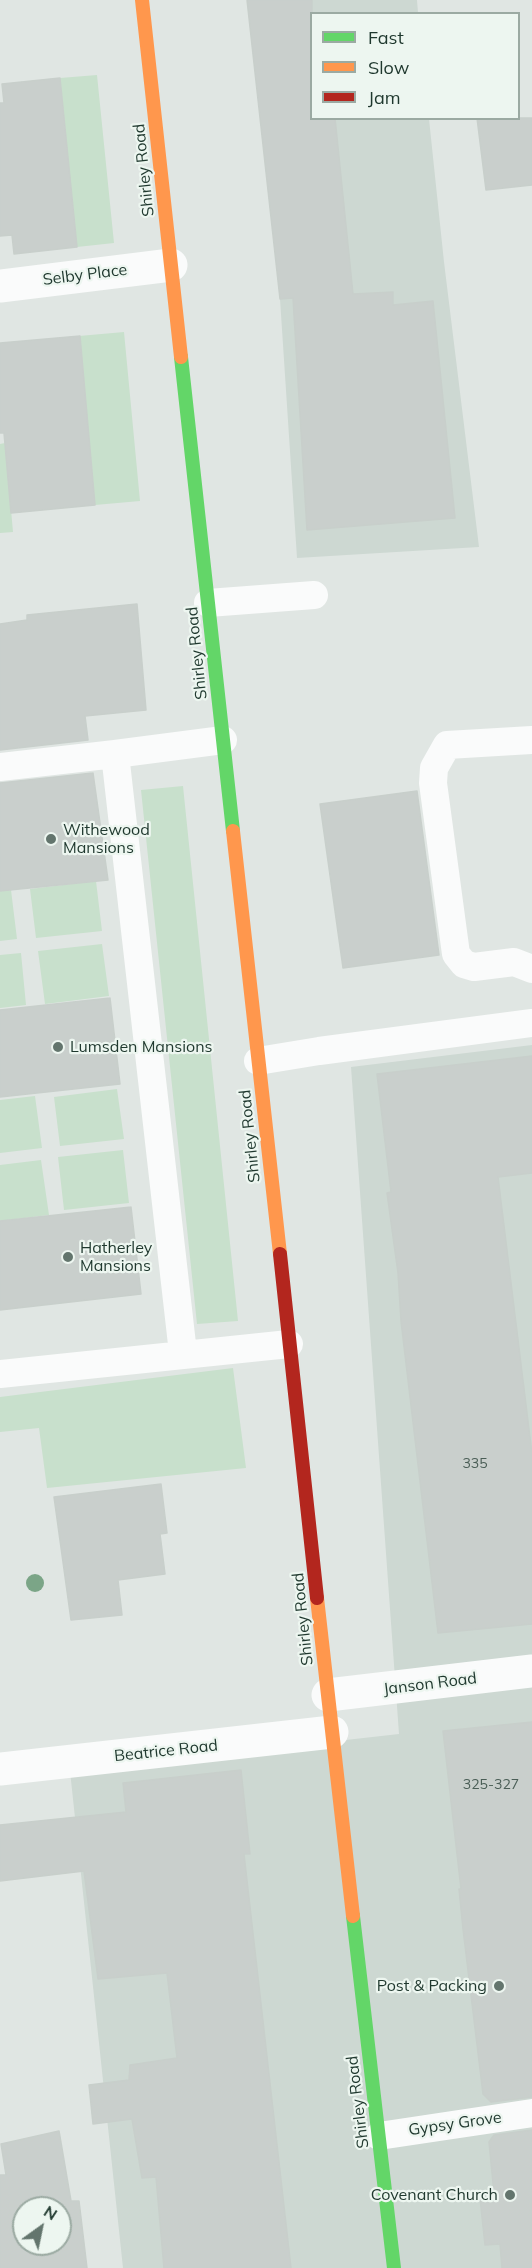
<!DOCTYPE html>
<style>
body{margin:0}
#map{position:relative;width:532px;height:2268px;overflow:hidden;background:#e0e6e3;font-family:Mulish,sans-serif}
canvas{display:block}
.legend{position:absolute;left:310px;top:12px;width:210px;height:108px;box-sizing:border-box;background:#edf6f0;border:2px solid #9baaa2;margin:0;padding:8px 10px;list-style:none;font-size:18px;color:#1f382e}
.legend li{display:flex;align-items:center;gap:12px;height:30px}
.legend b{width:30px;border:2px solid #9baaa2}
.north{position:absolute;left:12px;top:2196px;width:60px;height:60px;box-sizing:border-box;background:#edf6f0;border:2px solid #9baaa2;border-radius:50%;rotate:33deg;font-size:16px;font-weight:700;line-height:24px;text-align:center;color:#1f382e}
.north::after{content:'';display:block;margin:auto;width:21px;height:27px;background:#63756d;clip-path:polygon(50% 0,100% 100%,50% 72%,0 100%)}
</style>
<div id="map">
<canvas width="532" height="2268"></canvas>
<ul class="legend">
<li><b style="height:8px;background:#63d668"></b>Fast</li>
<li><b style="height:8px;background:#ff974d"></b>Slow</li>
<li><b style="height:8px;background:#b3261e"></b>Jam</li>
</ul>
<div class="north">N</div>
</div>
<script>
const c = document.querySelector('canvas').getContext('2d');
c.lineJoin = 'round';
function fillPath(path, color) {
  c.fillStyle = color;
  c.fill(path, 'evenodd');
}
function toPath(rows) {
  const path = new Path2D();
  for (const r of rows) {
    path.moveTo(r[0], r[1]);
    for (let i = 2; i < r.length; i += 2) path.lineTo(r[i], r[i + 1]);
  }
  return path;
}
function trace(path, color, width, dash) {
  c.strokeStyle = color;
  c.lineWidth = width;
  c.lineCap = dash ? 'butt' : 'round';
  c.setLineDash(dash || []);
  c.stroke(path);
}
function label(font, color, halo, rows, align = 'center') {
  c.font = font + ' Mulish,sans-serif';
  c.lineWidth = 4.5;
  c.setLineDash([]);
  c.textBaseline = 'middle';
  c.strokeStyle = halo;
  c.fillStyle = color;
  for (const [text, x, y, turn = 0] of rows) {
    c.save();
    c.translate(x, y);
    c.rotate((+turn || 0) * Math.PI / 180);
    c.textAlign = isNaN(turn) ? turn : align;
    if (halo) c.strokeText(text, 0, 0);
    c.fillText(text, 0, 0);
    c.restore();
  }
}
const built = toPath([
 [247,0,417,0,418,13,312,14,312,118,429,119,444,262,479,547,297,558,280,299],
 [532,1045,532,2268,123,2268,70,1771,399,1734,351,1067]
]);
const green = toPath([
 [97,75,114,243,77,247,60,78],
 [124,332,140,501,95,505,79,336],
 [5,443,13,532,0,533,0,444],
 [183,786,238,1321,197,1324,141,790],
 [96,881,102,931,36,938,30,889],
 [11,890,17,939,0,941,0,891],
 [102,944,109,996,45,1004,38,951],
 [21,953,26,1005,0,1008,0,955],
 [117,1089,124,1139,60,1146,54,1097],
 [35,1096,42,1148,0,1153,0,1100],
 [123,1150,129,1203,64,1210,58,1157],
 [41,1160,49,1215,0,1221,0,1165],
 [233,1368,246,1468,47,1488,39,1428,0,1432,0,1397]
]);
const building = toPath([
 [247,0,312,0,312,118,335,118,353,294,393,292,393,305,433,301,455,518,307,530,293,298,280,299,247,0],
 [60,78,77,247,14,254,12,235,0,236,0,103,4,103,2,84,60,78],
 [477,118,532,118,532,185,486,190,477,118],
 [80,336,95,505,11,513,4,433,0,433,0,343,80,336],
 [137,604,146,710,85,716,88,740,0,750,0,624,27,620,27,615,137,604],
 [93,773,108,880,0,891,0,783,93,773],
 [417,791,439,955,343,968,320,804,417,791],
 [110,998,120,1084,0,1097,0,1010,110,998],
 [532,1056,532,1173,498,1177,532,1454,532,1624,438,1633,401,1321,398,1273,387,1193,391,1192,377,1074,532,1056],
 [131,1207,141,1294,0,1310,0,1221,131,1207],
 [161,1484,167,1533,160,1534,165,1574,118,1580,122,1615,71,1620,54,1497,161,1484],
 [532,1722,532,2097,491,2102,483,2094,463,1929,459,1889,461,1889,443,1731,532,1722],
 [241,1770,250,1854,244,1854,291,2268,164,2268,156,2177,142,2178,132,2119,93,2124,89,2085,129,2080,130,2065,177,2058,167,1973,98,1979,84,1871,0,1881,0,1825,126,1812,123,1783,241,1770],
 [532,2130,532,2268,502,2268,500,2244,485,2245,480,2198,494,2193,489,2142,494,2135,532,2130],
 [59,2131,71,2201,79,2201,87,2268,0,2268,0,2175,6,2175,1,2144,59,2131],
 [24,2208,60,2208,60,2244,24,2244,24,2208]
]);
const lane = toPath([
 [208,603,314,595],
 [532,740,447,745,434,768,433,783,456,954,464,964,474,967,514,962,532,969],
 [115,754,223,740],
 [0,767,115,754,183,1353],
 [258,1061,319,1051,532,1023],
 [0,1374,289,1344],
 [379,2136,532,2113]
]);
const street = toPath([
 [0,286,171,265],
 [328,1695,532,1671],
 [0,1769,332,1732]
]);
const fast = toPath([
 [181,357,233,831],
 [353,1916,394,2268]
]);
const slow = toPath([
 [142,0,181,357],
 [233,831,280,1254],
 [317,1598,353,1916]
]);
const jam = toPath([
 [280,1254,317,1598]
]);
const trees = [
 [35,1583]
];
const markers = [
 [51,839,6,"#63756d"],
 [58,1047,6,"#63756d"],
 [68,1257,6,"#63756d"],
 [499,1986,6,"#63756d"],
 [510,2195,6,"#63756d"]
];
const numberNames = [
 ["335",475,1464],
 ["325-327",491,1785]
];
const streetNames = [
 ["Shirley Road",144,170,-96],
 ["Selby Place",85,275,-7],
 ["Shirley Road",197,653,-96],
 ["Shirley Road",250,1136,-96],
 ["Shirley Road",303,1619,-96],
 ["Janson Road",430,1684,-7],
 ["Beatrice Road",166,1751,-6],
 ["Shirley Road",358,2102,-97],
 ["Gypsy Grove",455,2124,-8]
];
const poiNames = [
 ["Withewood",63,830],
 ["Mansions",63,848],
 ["Lumsden Mansions",70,1047],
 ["Hatherley",80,1248],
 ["Mansions",80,1266],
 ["Post & Packing",487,1986,"right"],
 ["Covenant Church",498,2195,"right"]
];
fillPath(built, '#cdd8d2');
fillPath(green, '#c8e0cc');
fillPath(building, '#c9cfcc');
trace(building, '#c8cfcb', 1.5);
trace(lane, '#fafbfb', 28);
trace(street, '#fafbfb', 33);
trace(fast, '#63d668', 14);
trace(slow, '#ff974d', 14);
trace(jam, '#b3261e', 14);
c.fillStyle = '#7ba587';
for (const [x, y] of trees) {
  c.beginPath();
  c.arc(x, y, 9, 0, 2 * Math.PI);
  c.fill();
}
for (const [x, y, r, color] of markers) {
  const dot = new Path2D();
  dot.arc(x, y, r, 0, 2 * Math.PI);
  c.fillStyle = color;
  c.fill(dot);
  trace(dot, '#edf6f0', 2);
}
label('14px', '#4a5e56', null, numberNames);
label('16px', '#1f382e', '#edf6f0', streetNames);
label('16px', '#1f382e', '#edf6f0', poiNames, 'left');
</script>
